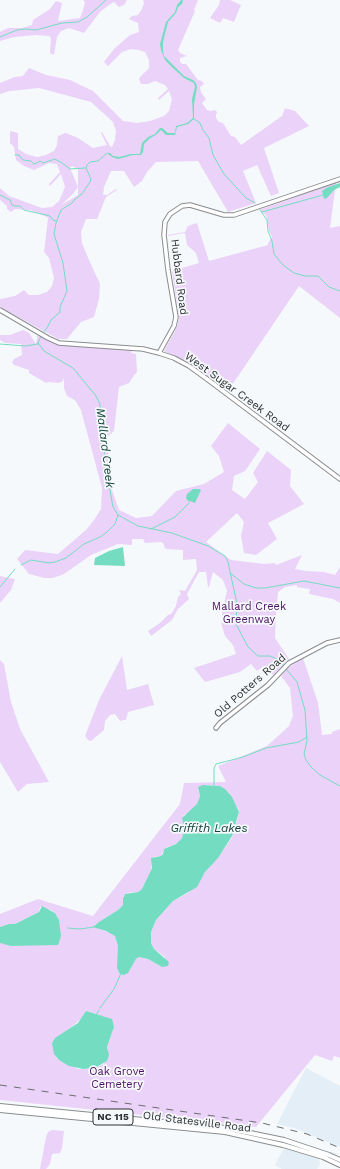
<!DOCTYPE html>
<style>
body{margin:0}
canvas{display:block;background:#f5f9fb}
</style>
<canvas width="340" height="1169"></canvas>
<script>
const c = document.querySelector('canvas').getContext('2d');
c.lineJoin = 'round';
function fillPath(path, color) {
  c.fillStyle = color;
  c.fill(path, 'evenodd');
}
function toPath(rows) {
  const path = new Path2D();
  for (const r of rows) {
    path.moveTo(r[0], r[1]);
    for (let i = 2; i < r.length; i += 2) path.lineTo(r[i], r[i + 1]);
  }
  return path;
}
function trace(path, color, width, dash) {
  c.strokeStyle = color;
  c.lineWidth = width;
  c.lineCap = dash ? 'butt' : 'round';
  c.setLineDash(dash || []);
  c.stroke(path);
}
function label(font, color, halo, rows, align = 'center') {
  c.font = font + ' "Work Sans",sans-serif';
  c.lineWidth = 3.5;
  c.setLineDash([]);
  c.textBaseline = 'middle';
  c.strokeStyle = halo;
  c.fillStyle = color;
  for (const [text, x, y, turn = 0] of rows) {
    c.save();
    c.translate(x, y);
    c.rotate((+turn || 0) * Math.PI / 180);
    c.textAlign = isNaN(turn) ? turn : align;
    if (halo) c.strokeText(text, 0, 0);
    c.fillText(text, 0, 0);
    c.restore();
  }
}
const built = toPath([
 [306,1068,340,1086,340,1147,294,1128,277,1124],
 [284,1148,319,1158,320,1164,317,1169,282,1169,275,1165]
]);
const green = toPath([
 [83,0,127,0,124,5,119,7,114,2,109,5,100,12,84,33,69,28,61,31,57,37,54,55,50,53,51,38,49,36,36,35,14,37,0,41,0,32,8,28,22,28,32,25,33,20,50,9,56,1,62,3,58,21,80,18,83,10,85,2],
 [143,0,198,0,194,10,195,11,178,50,180,53,187,56,180,58,180,62,182,64,186,64,198,80,202,81,204,84,200,87,201,92,206,99,202,103,207,110,211,111,215,110,217,112,216,115,216,118,219,122,223,123,231,136,235,137,241,145,282,116,285,108,295,111,309,126,264,148,279,193,271,196,257,165,243,171,256,203,228,212,198,161,156,162,147,172,142,181,134,187,124,171,111,171,104,187,103,195,107,195,116,189,117,190,106,197,97,219,86,219,81,232,82,243,89,260,100,284,99,299,94,317,81,322,67,339,58,339,0,307,0,299,15,296,24,290,29,295,38,295,47,292,52,286,54,278,49,258,44,252,48,218,45,216,30,210,15,209,11,212,7,209,7,206,0,200,0,188,9,196,42,208,52,207,59,201,65,187,61,174,50,186,49,184,60,172,57,164,49,163,34,170,24,166,16,160,14,147,10,143,10,131,18,133,18,149,26,154,37,157,46,155,54,151,57,145,58,136,66,133,78,138,93,148,107,145,101,133,102,132,110,146,112,147,115,140,116,131,113,122,91,102,39,88,10,91,0,94,0,83,15,77,23,76,29,68,46,75,70,80,93,91,123,121,137,123,150,121,164,116,169,111,172,99,169,91,159,100,158,98,168,89,165,85,155,81,148,84,141,84,139,78,149,68,149,60,145,52,139,50,131,49,122,52,108,66,104,62,114,49,130,35,139,32,138,23,129,19,132,16,138,15,142,9,144,3],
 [72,166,78,169,78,195,61,205,73,194,78,187,70,168],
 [220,0,230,0,241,5,234,22,223,18,220,23,210,18,219,5],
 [336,183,330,228,340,226,340,318,299,286,228,391,192,365,164,351,177,327,179,317,172,271,199,263,196,253,187,245,185,233,168,236,168,235,185,232,188,226,197,223,209,261,268,245,268,243,272,237,269,231,266,215,259,210],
 [23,330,29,333,36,344,38,332,59,343,133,348,131,353,136,354,137,372,135,374,129,383,119,387,114,431,107,437,112,490,119,510,136,518,152,516,176,491,204,484,224,472,219,456,211,446,228,423,260,449,245,471,234,476,232,490,245,499,258,482,253,473,267,451,291,470,290,486,304,504,268,523,277,539,256,555,244,553,241,536,244,522,237,513,206,542,231,560,264,564,275,563,276,565,302,555,295,569,306,571,324,572,335,575,340,567,340,603,333,599,309,594,310,589,297,587,297,585,285,587,278,592,276,613,275,638,289,659,273,675,264,666,257,671,251,664,240,672,205,682,194,668,236,654,233,645,225,636,221,623,223,623,222,613,227,591,223,580,213,572,209,587,208,587,206,572,199,572,187,594,189,599,178,609,172,620,151,636,148,631,160,623,168,615,171,614,176,606,178,597,181,594,179,590,185,591,197,570,196,559,183,560,183,550,166,549,164,547,164,544,161,542,145,543,143,539,132,539,132,545,118,544,91,555,64,574,53,578,44,578,29,574,17,559,25,550,58,554,86,530,94,520,101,509,102,488,81,410,75,400,67,396,64,388,64,377,63,381,59,383,49,382,46,383,29,373,29,370,14,365,12,362,14,359,22,355,21,344,5,343,0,340,0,335,10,335],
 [0,576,15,579,11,590,0,603],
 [122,656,127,690,148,684,154,705,128,712,126,720,124,720,120,721,115,714,110,715,105,721,104,730,91,741,88,740,85,736,99,700],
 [303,658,318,703,322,735,332,734,332,732,340,729,340,1058,334,1056,332,1061,315,1055,256,1127,0,1100,0,943,59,920,55,913,51,910,40,907,39,912,15,924,9,924,0,927,0,914,38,899,93,916,180,804,184,783,226,782,218,766,267,746,289,726,293,716,290,688,281,676,289,667],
 [207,785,217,786,238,808,239,812,233,836,224,849,188,893,173,901,156,920,151,932,151,943,154,949,165,957,162,967,148,959,139,957,136,959,129,971,118,965,118,946,115,936,110,933,97,928,95,925,118,910,123,905,123,896,127,893,138,892,142,889,151,870,153,857,161,856,165,848,176,844,182,838,184,831,182,820,184,815,190,812,197,804,200,796,198,789],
 [86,1011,99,1015,114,1027,107,1047,108,1050,104,1064,94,1068,83,1069,78,1069,59,1060,55,1056,54,1049,69,1029,82,1018],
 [0,660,4,664,11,702,20,729,49,782,27,784,18,792,0,762],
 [52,1130,64,1131,62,1148,60,1153,52,1154,50,1164,46,1169,40,1169,46,1137,48,1132]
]);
const water = toPath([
 [181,0,183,0,182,4,178,7,176,13,168,22,163,42,163,51,164,56,184,76,193,80,196,83,197,87,194,104,194,119,188,124,177,127,175,135,166,135,161,130,157,134,149,139,144,144,143,152,141,155,133,155,118,159,112,157,107,153,110,153,113,156,119,157,131,154,140,154,142,143,148,137,155,134,160,128,162,128,168,133,175,133,176,126,187,123,193,118,192,99,195,87,194,83,184,78,174,69,165,60,161,50,160,44,166,22,175,12,177,5],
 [340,183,340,187,334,190,327,198,324,199,322,191,326,188],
 [193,489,199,489,201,490,195,503,190,501,189,502,186,498,187,494],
 [123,547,125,566,94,565,95,558,109,551],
 [203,785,220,786,225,789,232,797,239,812,236,822,234,833,218,858,205,872,197,887,173,901,156,920,151,932,151,943,154,949,169,962,168,966,162,967,148,959,139,957,136,959,128,973,124,975,120,974,117,968,118,946,115,936,106,931,93,927,99,922,118,910,123,905,123,898,125,894,138,892,142,889,152,868,151,858,161,856,163,854,164,849,176,844,182,838,184,830,182,818,197,804,200,796,198,787],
 [42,906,55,913,59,920,61,936,58,945,11,946,0,943,0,927,9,924,15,924,39,912],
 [86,1011,112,1019,114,1027,107,1047,109,1055,107,1061,95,1068,83,1069,69,1066,59,1060,54,1054,52,1043,55,1038,78,1023]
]);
const stream = toPath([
 [0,37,17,30,26,29,36,30,62,23,78,22,87,17,106,0],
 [194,119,200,123,203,130,209,138,213,155,224,174,246,198,255,203],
 [15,155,19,155,23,160,31,161,34,164,37,163,40,161,43,163,55,159,62,163,70,169,85,168],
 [0,195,10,200,12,205,15,206,20,206,24,210,50,216,53,220,56,221],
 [260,210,267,220,268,231,272,241,274,254,283,265,294,273,305,276,318,276,329,287,340,291],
 [262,212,323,195],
 [43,333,47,328,51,320,60,312,60,307,67,291,63,263,54,234,56,223,61,210,72,203,75,199,82,194,90,182,91,179,86,168,87,165,90,162,98,161,107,153],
 [38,343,41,336],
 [38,343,44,351,73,368,96,396,100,404,101,435,105,455,111,496,113,507,118,515,138,526,172,533,208,546,225,556,228,562,237,604,236,624,248,647,258,656,270,656,279,660,283,665],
 [0,344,25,346,38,344,38,343],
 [151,529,175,517,189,503],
 [21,565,31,560,49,563,55,562,66,558,84,544,100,537,107,532,115,524,118,515],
 [230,573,244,584,256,588,265,588,304,581,340,588],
 [0,587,15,569],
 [286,669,297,682,305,710,307,741,304,754,306,760,311,767,320,775,340,786],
 [214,786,214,768,216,764,243,757,266,748,299,742,307,737],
 [68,928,80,929,94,927],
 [100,1008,114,989,121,973],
 [96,1015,99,1010]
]);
const secondary = toPath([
 [0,310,48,338,59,343,143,349,159,353,174,358,189,366,207,379,340,479],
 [159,353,174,326,176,317,168,270,164,235,165,222,170,214,182,206,190,205,224,215,234,215,340,179],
 [216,728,220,723,268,685,289,663,327,643,340,640]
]);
const primary = toPath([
 [0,1106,226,1128,284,1140,329,1155,340,1160],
 [0,1110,225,1132,283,1145,323,1157,340,1165]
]);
const rail = toPath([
 [0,1085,262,1123,307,1134,340,1148]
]);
const shields = [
 [113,1117,40]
];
const shieldNames = [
 ["NC 115",113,1117]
];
const streetNames = [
 ["Hubbard Road",179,277,83],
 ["West Sugar Creek Road",237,392,36],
 ["Old Potters Road",250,686,-41],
 ["Old Statesville Road",197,1122,7]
];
const parkNames = [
 ["Mallard Creek",249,607],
 ["Greenway",249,620],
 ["Oak Grove",117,1072],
 ["Cemetery",117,1085]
];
const waterNames = [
 ["Mallard Creek",105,448,83],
 ["Griffith Lakes",209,828]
];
fillPath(built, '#e4eef6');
fillPath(green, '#ebd2f9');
fillPath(water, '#74ddc1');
trace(stream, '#74ddc1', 1);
trace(secondary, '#8a8d8f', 5.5);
trace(primary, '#8a8d8f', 6);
trace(secondary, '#fff', 3.5);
trace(primary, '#fff', 4);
trace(rail, '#6b6d6f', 1, [7, 7]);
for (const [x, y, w] of shields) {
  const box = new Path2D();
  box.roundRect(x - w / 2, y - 8, w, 16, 3);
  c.fillStyle = '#f5f9fb';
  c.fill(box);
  trace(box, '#2f3031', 1);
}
label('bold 10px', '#2f3031', null, shieldNames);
label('11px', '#2f3031', '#f5f9fb', streetNames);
label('11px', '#4b1263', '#f5f9fb', parkNames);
label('italic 12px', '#154439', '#f5f9fb', waterNames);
</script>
